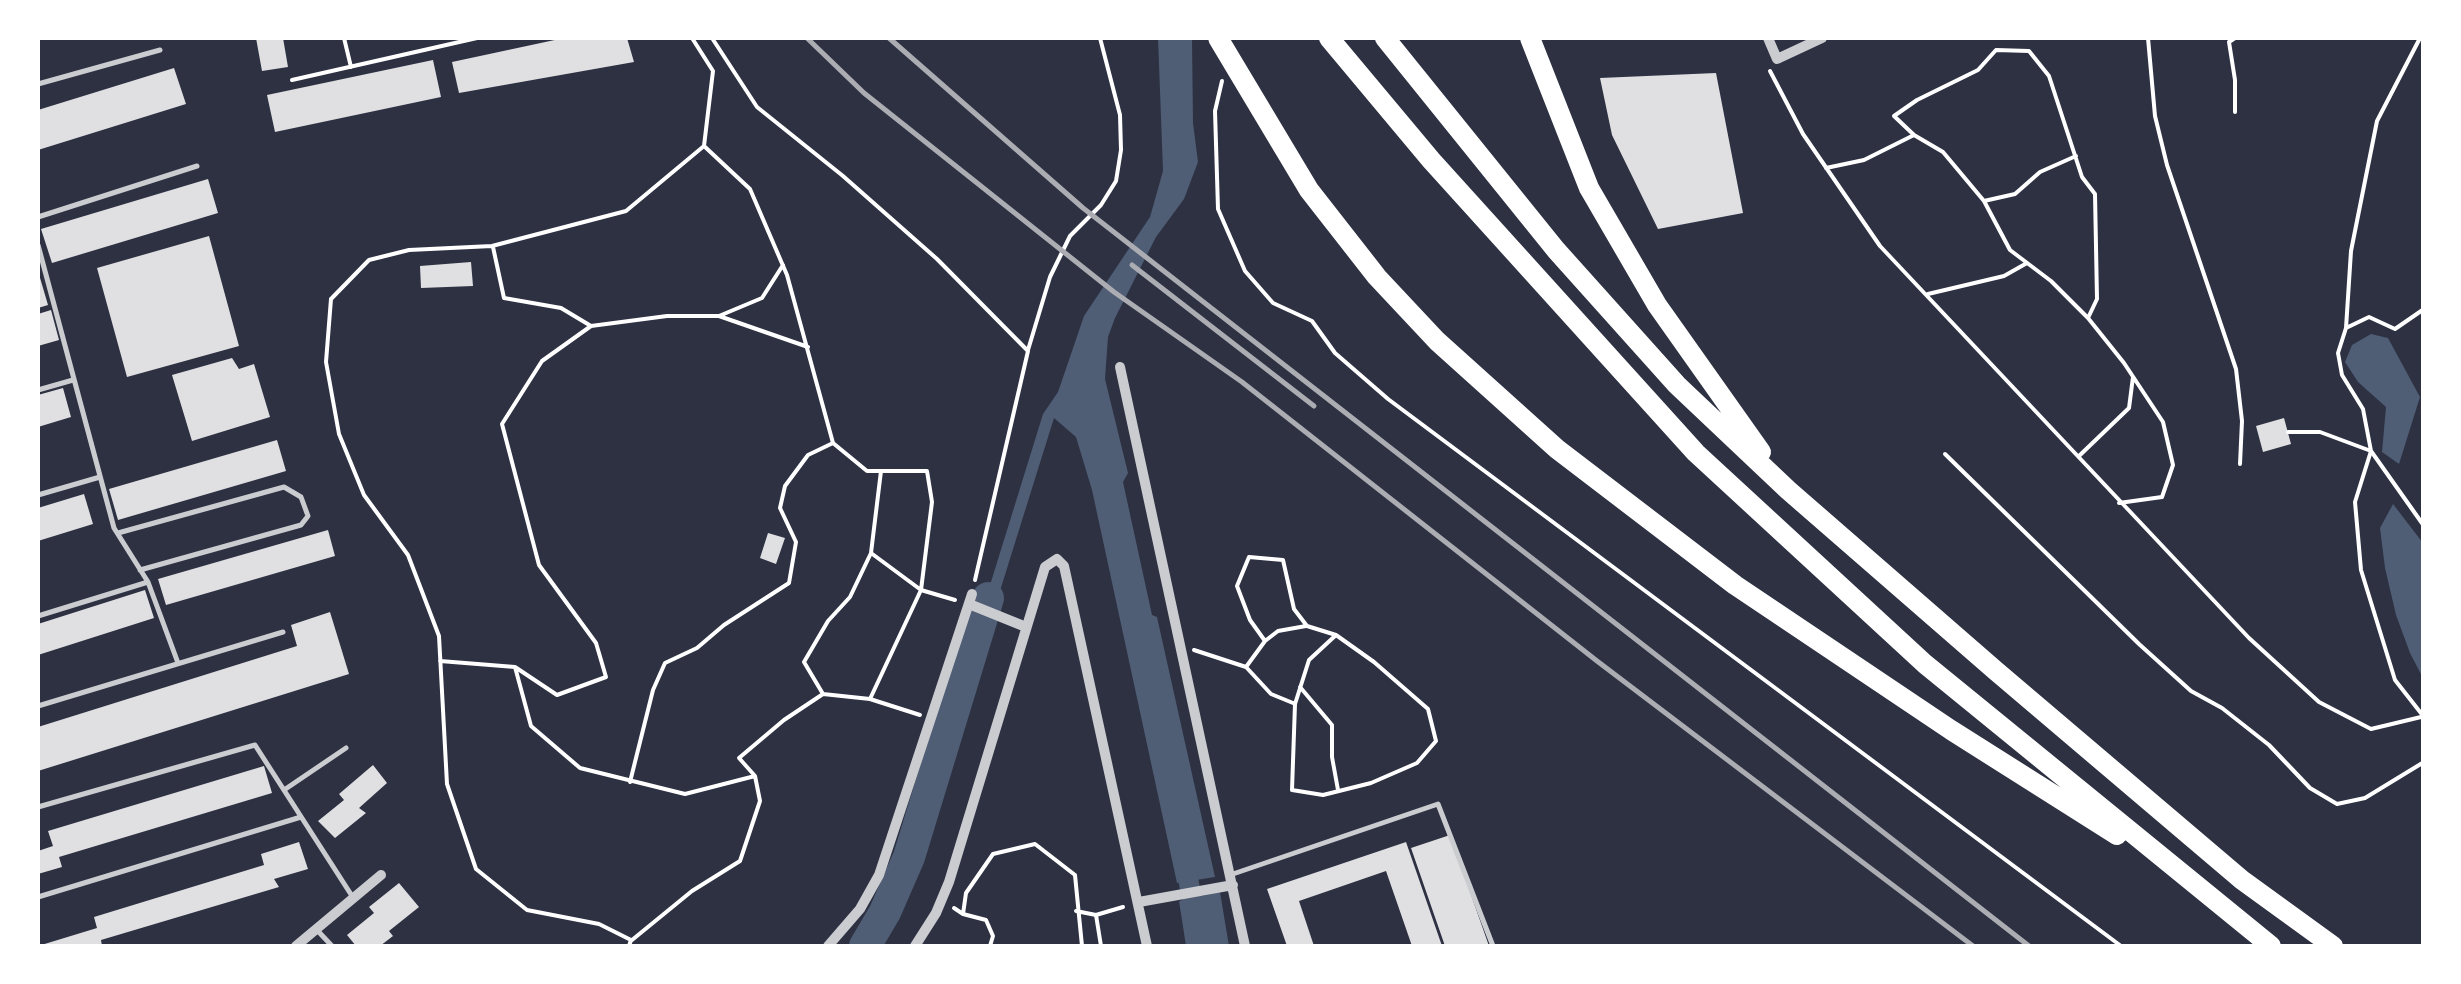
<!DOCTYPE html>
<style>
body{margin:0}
#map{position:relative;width:2461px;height:984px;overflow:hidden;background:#2d3142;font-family:"IBM Plex Sans",sans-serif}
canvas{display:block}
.frame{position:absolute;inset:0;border:40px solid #fff;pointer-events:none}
</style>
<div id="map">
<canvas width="2461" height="984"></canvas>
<div class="frame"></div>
</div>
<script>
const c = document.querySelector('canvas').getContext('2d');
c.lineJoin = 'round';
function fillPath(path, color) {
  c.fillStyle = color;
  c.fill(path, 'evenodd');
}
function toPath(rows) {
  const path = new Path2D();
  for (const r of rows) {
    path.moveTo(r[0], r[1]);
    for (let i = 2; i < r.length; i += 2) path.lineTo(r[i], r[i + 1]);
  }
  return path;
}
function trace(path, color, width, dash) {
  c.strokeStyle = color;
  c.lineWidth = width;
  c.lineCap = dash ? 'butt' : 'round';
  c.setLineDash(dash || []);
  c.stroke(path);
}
const water = toPath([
 [1158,38,1192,38,1193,123,1198,162,1184,199,1156,237,1115,318,1108,337,1105,379,1128,473,1123,482,1152,615,1157,617,1215,877,1177,883,1092,490,1076,437,1054,418,984,642,973,640,1043,414,1058,392,1084,316,1150,217,1163,171],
 [2371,334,2388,338,2420,397,2399,464,2382,452,2386,407,2358,382,2345,362,2352,345],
 [2393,504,2423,543,2423,678,2410,653,2396,615,2385,568,2380,528],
 [1220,892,1229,946,1186,946,1179,901]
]);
const canal = toPath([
 [1184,855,1200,946]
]);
const river = toPath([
 [865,946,885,912,909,857,988,598]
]);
const building = toPath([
 [256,38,283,38,288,67,262,71],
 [564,38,627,38,634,62,459,93,452,62],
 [433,60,441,97,275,132,267,95],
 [174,68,186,104,38,150,38,110],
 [1716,73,1743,213,1658,229,1612,135,1600,78],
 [208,179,218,213,52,263,41,229],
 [209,236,239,346,127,377,97,268],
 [471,262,473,286,421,288,420,266],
 [38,271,48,305,38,308],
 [51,310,59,340,38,346,38,314],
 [232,358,239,369,254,364,270,417,192,441,172,375],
 [63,388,71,417,38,427,38,395],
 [2284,418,2291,444,2263,452,2256,426],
 [277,440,286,471,118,520,109,489],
 [84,494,93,524,38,541,38,508],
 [328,530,335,556,166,605,158,579],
 [768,533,785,538,776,564,760,558],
 [145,590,154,618,38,655,38,624],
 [330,612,349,674,38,771,38,727,297,646,291,625],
 [373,765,387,783,359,808,366,813,335,838,318,821,344,800,339,794],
 [264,766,272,793,59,857,62,867,38,874,38,851,53,846,48,831],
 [1450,835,1489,946,1445,946,1411,848],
 [299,842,308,869,274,879,279,887,101,940,102,946,38,946,97,928,94,917,264,865,261,854],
 [1406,842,1442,946,1412,946,1386,871,1299,901,1314,946,1287,946,1267,889],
 [399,883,419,907,389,931,393,936,380,946,356,946,347,935,374,913,369,907]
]);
const path = toPath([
 [344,38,351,67],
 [712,38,757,107,843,176,937,259,1028,351,975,580],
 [2148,38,2155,116,2167,165,2236,369,2242,421,2240,464],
 [1770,71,1803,134,1880,246,2249,638,2319,702,2371,729,2421,717],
 [292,80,477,38],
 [1222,81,1215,111,1218,209,1245,271,1273,303,1312,321,1335,353,1388,399,2121,946],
 [2235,112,2235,80,2229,42,2235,38],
 [1914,135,1894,116,1917,100,1978,70,1996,50,2029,51,2049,76,2082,177,2095,194,2097,299,2088,318],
 [704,146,750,189,787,275,833,443,867,471,927,471,932,502,921,590,870,699],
 [1826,168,1864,160,1914,135,1943,152,1984,201,2010,250,2051,281,2088,318,2124,363,2163,422,2173,465,2162,497,2119,503],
 [1984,201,2015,194,2040,172,2076,156],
 [493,247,504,298,561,308,591,326],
 [1928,294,2004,276,2027,263],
 [2424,309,2395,329,2369,317,2346,328,2338,353,2342,375,2363,409,2371,451,2355,502,2361,570,2395,680,2424,717],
 [719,316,808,347],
 [2346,328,2351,251,2377,121,2420,38],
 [1028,350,1050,277,1070,236,1101,205,1116,181,1121,150,1120,115,1100,38],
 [2288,432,2320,432,2371,451,2424,526],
 [1945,454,2139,644,2191,691,2222,708,2269,745,2310,788,2337,804,2365,798,2424,762],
 [2079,456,2129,408,2133,377],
 [881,471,871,553,921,590,955,600],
 [1265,641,1278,631,1306,626],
 [1194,650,1246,667,1265,641,1250,620,1237,586,1249,557,1283,560,1294,609,1307,626,1336,635,1374,662,1428,709,1436,741,1417,763,1371,783,1323,795,1292,790,1295,704,1309,660,1336,635],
 [440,661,515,667,531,726,580,768,685,794,755,776,760,801,740,861,692,891,632,940],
 [515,667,557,695,606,677,596,643,539,565,502,424,542,361,591,326,667,316,719,316,762,298,783,265],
 [1246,667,1271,694,1293,703],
 [1300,687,1332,725,1332,757,1338,790],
 [823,694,804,662,828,621,850,597,871,553],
 [755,776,739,758,784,720,823,694,870,699,920,715],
 [630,782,653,690,665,663,697,648,724,625,789,583,796,542,780,508,785,486,808,455,833,443],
 [954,908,963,914,966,893,993,854,1035,844,1075,875,1082,946],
 [1076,911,1096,915],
 [963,914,986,920,993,936,990,946],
 [629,946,631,940,599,924,527,910,476,869,447,784,439,636,408,555,364,495,339,434,326,362,331,299,369,260,409,250,492,246,626,211,704,146,713,71,692,38],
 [1101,946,1096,915,1123,907]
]);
const service = toPath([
 [38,84,160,50],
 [38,217,197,166],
 [38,245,114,528,148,582,178,663],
 [38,390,73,380],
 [38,495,100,477],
 [118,533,284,487,301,497,308,516,301,525,140,570],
 [38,616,148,582],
 [38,706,283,632],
 [284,790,346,748],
 [38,807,255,745,352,896],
 [1230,875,1438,804,1493,946],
 [38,897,301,817],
 [316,929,332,946]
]);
const minor = toPath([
 [1768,38,1777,59,1822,38],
 [1120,367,1245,946],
 [969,604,1026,627],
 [1139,902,1233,885],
 [296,946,381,875],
 [828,946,860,909,879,875,972,594],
 [915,946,936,913,949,882,1045,567,1057,559,1064,566,1147,946]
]);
const motorway = toPath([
 [1218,38,1309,190,1377,277,1437,341,1557,449,1735,585,1951,730,2117,835],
 [1329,38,1431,160,1696,453,1925,664,2271,946],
 [1385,38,1556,250,1677,385,1788,490,1996,671,2242,880,2333,946],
 [1530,38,1589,188,1657,305,1761,452]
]);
const rail = toPath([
 [807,38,864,93,1114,292,1242,382,1597,661,1973,946],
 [889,38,1083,208,2029,946],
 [1132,265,1314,406]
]);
fillPath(water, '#4f5d75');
trace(canal, '#4f5d75', 20);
trace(river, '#4f5d75', 32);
fillPath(building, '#e0e0e3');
trace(path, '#fff', 4);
trace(service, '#caccd0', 5);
trace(minor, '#caccd0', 10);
trace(motorway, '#fff', 20);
trace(rail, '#abadb3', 5);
</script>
